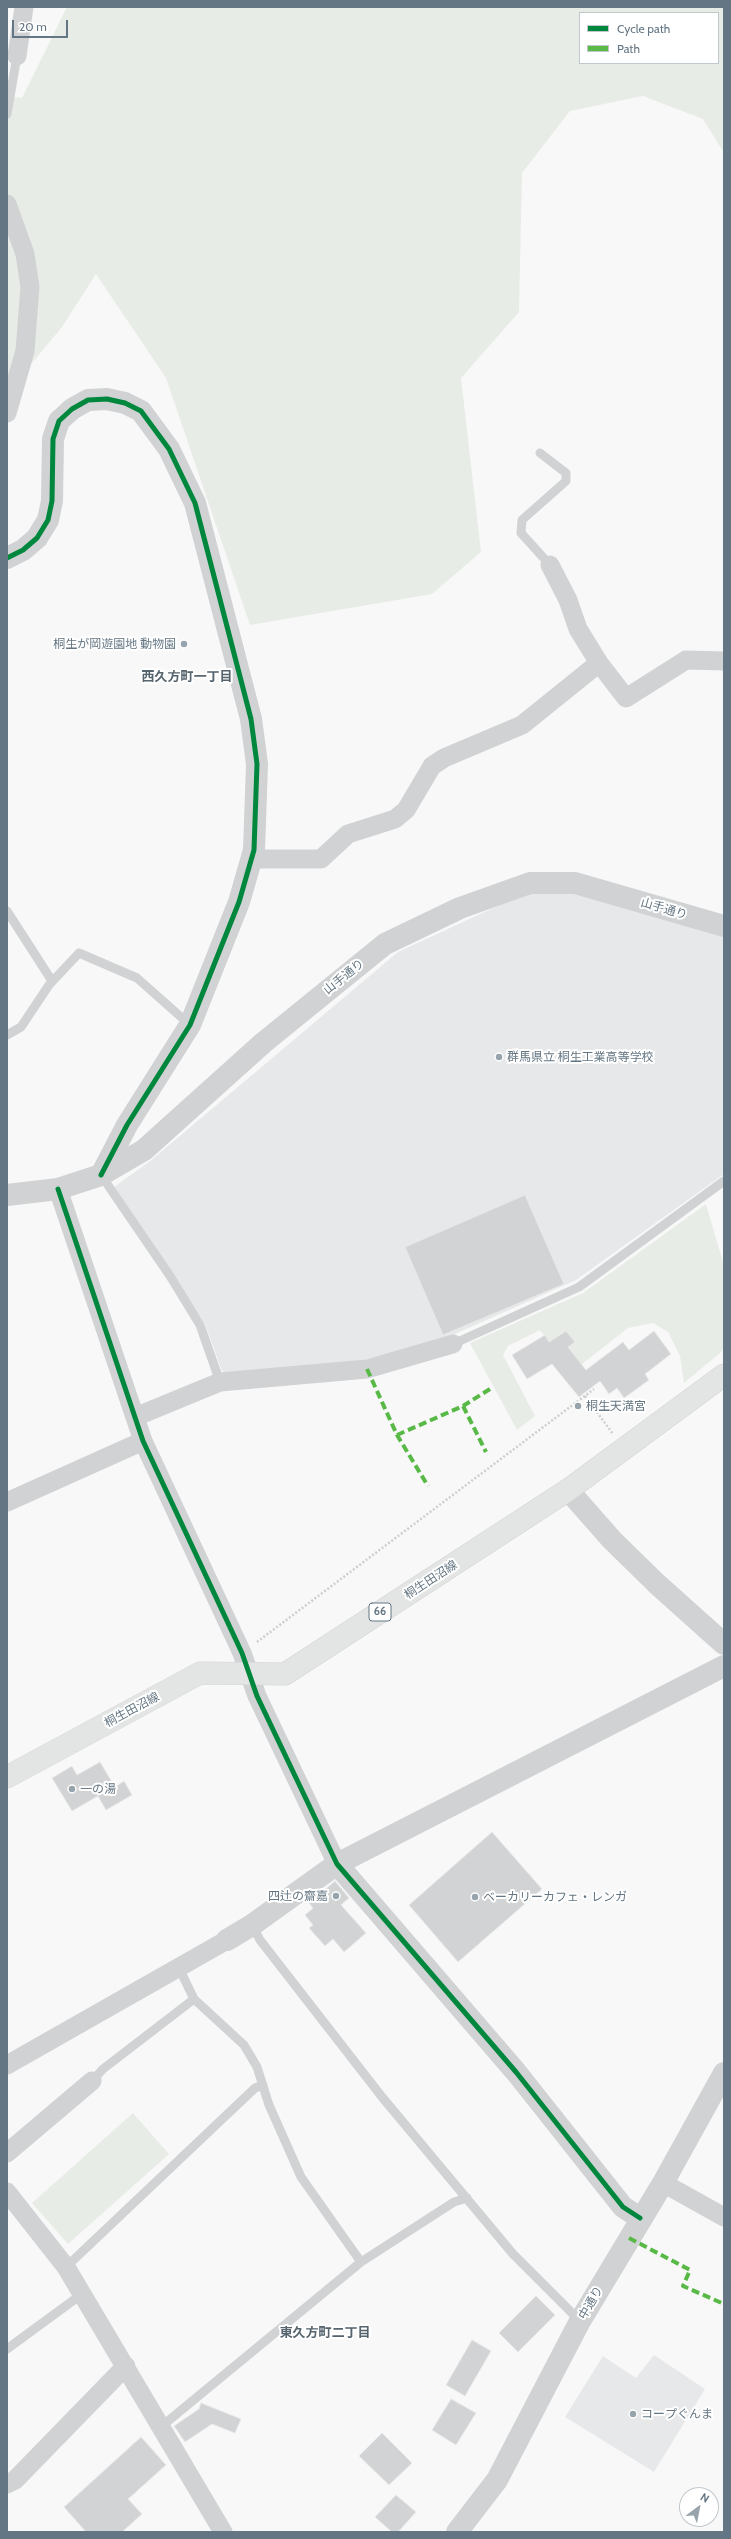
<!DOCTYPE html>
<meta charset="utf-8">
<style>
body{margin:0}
#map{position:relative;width:731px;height:2539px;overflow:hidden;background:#f8f8f8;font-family:Cabin,sans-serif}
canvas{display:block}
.frame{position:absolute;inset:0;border:8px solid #647683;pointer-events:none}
.legend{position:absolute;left:579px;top:12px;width:140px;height:52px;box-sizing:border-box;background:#fff;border:1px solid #c1c8cd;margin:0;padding:5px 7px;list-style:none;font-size:12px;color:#647683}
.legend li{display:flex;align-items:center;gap:8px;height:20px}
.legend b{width:20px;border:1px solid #c1c8cd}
.north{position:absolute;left:679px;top:2487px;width:40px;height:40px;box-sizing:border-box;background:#fff;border:1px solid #c1c8cd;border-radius:50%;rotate:32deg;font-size:11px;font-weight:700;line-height:16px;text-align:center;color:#647683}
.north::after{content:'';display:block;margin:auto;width:14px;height:18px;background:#98a4ac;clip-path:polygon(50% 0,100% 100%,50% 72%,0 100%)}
.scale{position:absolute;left:12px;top:20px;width:56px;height:18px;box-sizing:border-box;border:2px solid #647683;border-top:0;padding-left:5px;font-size:12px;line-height:14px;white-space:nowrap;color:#647683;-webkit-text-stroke:3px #fff;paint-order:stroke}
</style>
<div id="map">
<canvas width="731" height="2539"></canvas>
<div class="frame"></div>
<ul class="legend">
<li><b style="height:5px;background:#00873e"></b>Cycle path</li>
<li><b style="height:5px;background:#58b947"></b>Path</li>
</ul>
<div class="north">N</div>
<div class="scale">20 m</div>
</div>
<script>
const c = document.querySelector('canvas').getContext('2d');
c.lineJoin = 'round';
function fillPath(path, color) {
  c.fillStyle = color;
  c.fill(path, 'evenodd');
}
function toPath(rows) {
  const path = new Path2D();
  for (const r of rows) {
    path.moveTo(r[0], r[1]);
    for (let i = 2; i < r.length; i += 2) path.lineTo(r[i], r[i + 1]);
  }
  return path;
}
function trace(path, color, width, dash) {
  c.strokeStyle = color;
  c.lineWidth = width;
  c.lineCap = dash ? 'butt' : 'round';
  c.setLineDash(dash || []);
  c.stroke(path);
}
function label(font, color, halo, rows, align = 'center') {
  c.font = font + ' Cabin,"Noto Sans JP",sans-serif';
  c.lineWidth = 4;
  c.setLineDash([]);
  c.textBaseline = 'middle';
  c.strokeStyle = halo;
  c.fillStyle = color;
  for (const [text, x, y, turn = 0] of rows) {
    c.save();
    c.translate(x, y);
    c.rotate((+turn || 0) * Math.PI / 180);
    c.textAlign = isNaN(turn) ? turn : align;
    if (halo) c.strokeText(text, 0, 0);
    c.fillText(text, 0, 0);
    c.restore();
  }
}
const built = toPath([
 [530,891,572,892,724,934,724,1174,576,1280,444,1339,364,1360,229,1374,222,1371,205,1324,114,1187,149,1162,398,952],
 [654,2355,705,2389,654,2472,565,2417,603,2356,636,2378]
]);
const green = toPath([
 [67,7,724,7,724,153,703,119,643,96,570,111,522,173,519,312,461,378,481,552,432,594,250,625,166,378,96,274,62,327,7,393,7,96,22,98],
 [580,13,718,13,718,63,580,63],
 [706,1204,724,1266,724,1348,720,1353,684,1383,680,1356,668,1332,653,1323,628,1328,572,1372,540,1330,508,1346,503,1355,535,1416,517,1430,470,1343,583,1293],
 [133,2113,169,2154,68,2244,32,2203]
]);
const building = toPath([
 [525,1195,564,1284,443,1335,405,1247,525,1195],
 [566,1331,575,1342,568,1347,586,1370,623,1342,629,1350,654,1331,671,1354,645,1374,649,1380,624,1398,617,1388,609,1394,600,1381,579,1397,552,1364,527,1379,512,1355,545,1335,549,1342,566,1331],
 [100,1762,115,1787,124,1781,132,1795,106,1810,98,1796,72,1811,52,1778,72,1766,77,1775,100,1762],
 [492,1832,542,1889,458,1962,409,1905,492,1832],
 [335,1881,349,1898,341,1905,366,1933,344,1952,333,1939,325,1946,309,1928,313,1925,305,1915,313,1908,309,1903,335,1881],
 [536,2296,555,2315,518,2352,499,2333,536,2296],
 [472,2340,491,2351,465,2396,446,2385,472,2340],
 [451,2399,476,2413,456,2445,432,2430,451,2399],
 [201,2403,241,2419,235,2433,212,2424,185,2442,174,2426,199,2409,201,2403],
 [382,2433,412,2463,389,2485,359,2456,382,2433],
 [141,2437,166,2465,128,2499,142,2514,122,2532,86,2532,64,2507,141,2437],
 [396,2495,416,2512,398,2532,392,2532,375,2517,396,2495]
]);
const path = toPath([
 [585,1396,613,1434],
 [257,1642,594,1389]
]);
const service = toPath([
 [7,114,17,56],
 [540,453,566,473,566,481,522,520,521,533,550,565],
 [7,911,52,981],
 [7,1035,21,1027,49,985,79,953,137,978,190,1025],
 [101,1175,170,1276,200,1325,220,1382],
 [453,1344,579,1287,724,1181],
 [252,1925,260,1940,382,2097,513,2254,580,2321],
 [179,1968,194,1999,244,2045,257,2067,269,2105,301,2177,361,2262],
 [92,2081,103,2069,194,1999],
 [66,2267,255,2088,263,2085],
 [7,2349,82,2294],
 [162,2426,361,2262,454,2202,467,2198]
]);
const minor = toPath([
 [17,56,24,7],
 [7,204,25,254,30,287,25,351,7,413],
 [550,565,568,600,578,629,599,663,626,698,686,660,724,661],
 [251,859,321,859,348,834,395,819,406,810,432,766,444,758,522,725,599,663],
 [58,1189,143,1441,242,1653,257,1696,337,1864],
 [135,1417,220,1382,367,1369,453,1344],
 [7,1502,143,1441],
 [7,2065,227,1940],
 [7,2153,92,2081],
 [663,2183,724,2217],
 [7,2192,66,2267,223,2532],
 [7,2484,15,2480,126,2366]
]);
const tertiary = toPath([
 [7,558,23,550,37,538,48,520,52,501,53,439,59,421,72,409,88,400,107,399,125,403,141,411,169,449,195,503,251,719,257,764,254,850,239,902,190,1025,127,1125,101,1175],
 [7,1195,58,1189,101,1175,144,1150,263,1043,385,944,460,908,530,883,575,883,724,926],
 [568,1490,612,1540,657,1584,724,1644],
 [337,1864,516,2072,623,2207,640,2218],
 [227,1940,252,1925,337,1864,724,1666],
 [457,2532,497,2480,580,2321,663,2183,724,2073]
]);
const primary = toPath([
 [7,1777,200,1673,285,1674,568,1490,724,1375]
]);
const quiet = toPath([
 [367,1369,397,1435,428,1486],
 [463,1406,486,1452],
 [397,1435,463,1406,490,1389],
 [629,2238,690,2270,683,2286,724,2304]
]);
const cycleway = toPath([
 [7,558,23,550,37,538,48,520,52,501,53,439,59,421,72,409,88,400,107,399,125,403,141,411,169,449,195,503,251,719,257,764,254,850,239,902,190,1025,127,1125,101,1175],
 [58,1189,143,1441,242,1653,257,1696,337,1864,516,2072,623,2207,640,2218]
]);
const markers = [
 [184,644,4,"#98a4ac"],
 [499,1057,4,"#98a4ac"],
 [578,1406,4,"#98a4ac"],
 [72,1789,4,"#98a4ac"],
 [336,1896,4,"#98a4ac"],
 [475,1897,4,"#98a4ac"],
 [633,2414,4,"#98a4ac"]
];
const shields = [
 [380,1612,22]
];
const shieldNames = [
 ["66",380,1612]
];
const poiNames = [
 ["桐生が岡遊園地 動物園",176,644,"right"],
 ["群馬県立 桐生工業高等学校",507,1057],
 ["桐生天満宮",586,1406],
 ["一の湯",80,1789],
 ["四辻の齋嘉",328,1896,"right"],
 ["ベーカリーカフェ・レンガ",483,1897],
 ["コープぐんま",641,2414]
];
const streetNames = [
 ["山手通り",664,909,16],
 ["山手通り",344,977,-39],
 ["桐生田沼線",431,1580,-33],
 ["桐生田沼線",132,1710,-28],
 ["中通り",591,2303,-60]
];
const neighbourhoodNames = [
 ["西久方町一丁目",187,677],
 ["東久方町二丁目",325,2333]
];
fillPath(built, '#e7e8e9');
fillPath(green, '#e8ece6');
fillPath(building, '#d2d3d4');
trace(building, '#e8e8e8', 1);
trace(primary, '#d4d5d6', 23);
trace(path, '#cecfcf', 2.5, [2, 2]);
trace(service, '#d0d2d3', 9);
trace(minor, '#d0d2d3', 19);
trace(tertiary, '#d0d2d3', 22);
trace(primary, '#e3e4e4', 22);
trace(quiet, '#58b947', 4, [8, 4]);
trace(cycleway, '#00873e', 5);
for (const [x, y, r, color] of markers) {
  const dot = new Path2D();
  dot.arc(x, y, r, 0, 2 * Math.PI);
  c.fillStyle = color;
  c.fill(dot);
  trace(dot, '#fff', 1.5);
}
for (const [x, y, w] of shields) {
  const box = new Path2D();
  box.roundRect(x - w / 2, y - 9, w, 18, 3);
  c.fillStyle = '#fff';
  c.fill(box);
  trace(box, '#647683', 1);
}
label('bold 11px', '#647683', null, shieldNames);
label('12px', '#647683', '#fff', poiNames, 'left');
label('12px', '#647683', '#fff', streetNames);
label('bold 13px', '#56646e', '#fff', neighbourhoodNames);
</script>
